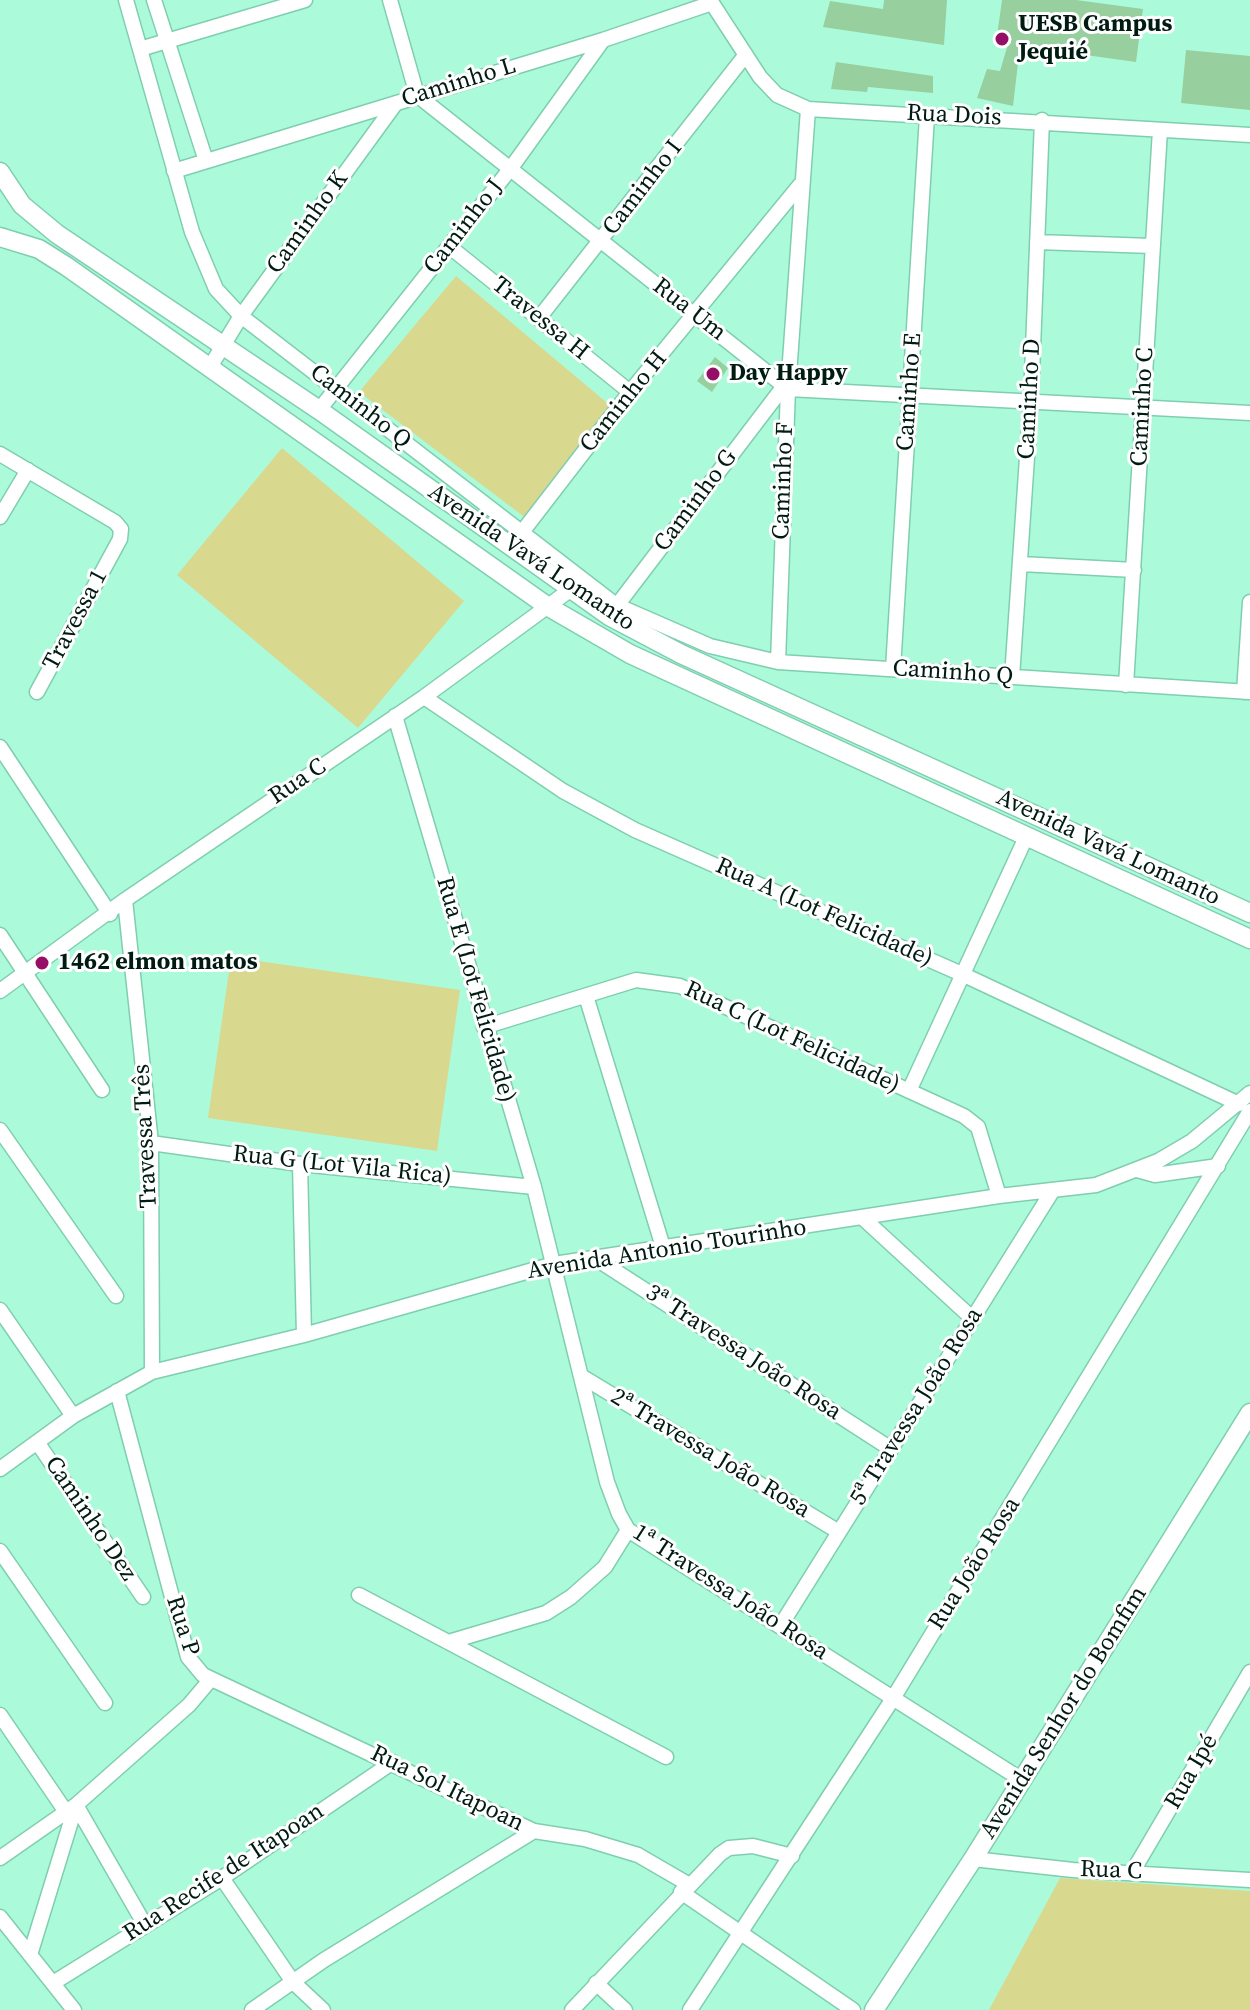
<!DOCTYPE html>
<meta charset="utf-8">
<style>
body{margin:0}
canvas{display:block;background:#abfbdb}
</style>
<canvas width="1250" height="2010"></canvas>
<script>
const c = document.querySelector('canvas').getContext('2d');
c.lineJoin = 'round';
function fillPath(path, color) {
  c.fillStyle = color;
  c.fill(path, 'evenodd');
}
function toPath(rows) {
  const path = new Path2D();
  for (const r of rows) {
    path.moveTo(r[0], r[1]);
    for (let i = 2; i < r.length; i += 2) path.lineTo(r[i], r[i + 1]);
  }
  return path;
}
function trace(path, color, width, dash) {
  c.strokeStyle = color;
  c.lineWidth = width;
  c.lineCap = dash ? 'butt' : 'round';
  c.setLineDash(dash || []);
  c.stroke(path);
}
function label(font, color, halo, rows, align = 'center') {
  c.font = font + ' "Source Serif 4",serif';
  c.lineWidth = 6;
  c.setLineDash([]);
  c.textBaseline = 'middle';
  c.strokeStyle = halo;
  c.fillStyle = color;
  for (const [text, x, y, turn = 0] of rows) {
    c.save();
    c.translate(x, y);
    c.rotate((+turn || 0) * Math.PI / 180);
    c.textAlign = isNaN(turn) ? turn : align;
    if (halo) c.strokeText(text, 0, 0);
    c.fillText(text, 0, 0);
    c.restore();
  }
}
const green = toPath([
 [456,276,612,407,527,519,359,392],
 [282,448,464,601,358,728,177,575],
 [231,957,460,990,437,1151,208,1118],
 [1060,1878,1250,1891,1250,2010,989,2010]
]);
const building = toPath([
 [884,0,947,0,944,45,823,27,830,1,883,9],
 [1002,0,1076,0,1143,9,1136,62,1020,46,1013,106,977,98,987,69,1000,71,1008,44,996,43],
 [1186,50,1250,56,1250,110,1181,103],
 [836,62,933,76,933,93,868,87,867,92,831,89],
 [715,357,728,368,712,392,697,381]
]);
const minor = toPath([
 [126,0,192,232,216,289,241,316,616,605,710,646,778,662,1250,692],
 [154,0,206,161],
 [390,0,417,95,788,389,1250,413],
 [710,0,760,77,777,95,808,109,1250,135],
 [140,49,305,0],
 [174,171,603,40,712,3],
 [1037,242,1152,246],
 [450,247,630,392],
 [539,318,744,57],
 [210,367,241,316,396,103],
 [319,410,511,168,603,40],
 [0,454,115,522,121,529,120,539,37,692],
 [0,517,28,470],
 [516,540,630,392,800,185],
 [1021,564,1134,570],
 [612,612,784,386],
 [778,662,788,389,808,109],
 [893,669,927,116],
 [1012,677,1031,399,1042,120],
 [1126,685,1160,130],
 [1244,692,1250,602],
 [424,697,563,791,635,830,964,975,1239,1104],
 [395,716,534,1187,607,1482,619,1514,628,1530,1022,1780],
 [0,747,110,914],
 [125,900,151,1143,152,1372],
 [0,935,102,1090],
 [0,991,125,900,424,697,570,590],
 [586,996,663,1247],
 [484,1027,636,980,680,986,964,1116,978,1127,999,1196],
 [909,1091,1027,835],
 [0,1130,116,1296],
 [151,1143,300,1164,534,1187],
 [300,1164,304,1335],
 [1137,1170,1155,1175,1218,1166],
 [864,1219,973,1319],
 [595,1258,891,1449],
 [0,1310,73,1416],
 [581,1376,839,1532],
 [117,1391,188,1657,203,1675,534,1831,585,1839,638,1855,688,1884],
 [37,1442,143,1597],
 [0,1469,73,1416,152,1372,304,1335,554,1264,999,1196,1096,1185,1158,1161,1192,1141,1250,1093],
 [0,1551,105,1703],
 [359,1595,666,1757],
 [781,1625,1053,1190],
 [452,1641,546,1613,571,1597,605,1567,628,1530],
 [0,1715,66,1812],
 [76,1805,145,1925],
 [0,1858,76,1805,189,1705,211,1679],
 [973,1859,1073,1870,1250,1880],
 [1133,1871,1250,1672],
 [222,1878,293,1982,323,2010],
 [681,1892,853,2010],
 [0,1917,74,2010],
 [30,1955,76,1805],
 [53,1983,222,1878,393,1762],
 [596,1983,625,2010],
 [252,2010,324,1960,534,1831],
 [572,2010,720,1854,729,1848,753,1846,792,1856],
 [690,2010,892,1700,1250,1111]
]);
const tertiary = toPath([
 [0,172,22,205,57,234,319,410,609,616,681,654,1250,913],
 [0,237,39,249,66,266,547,606,630,654,1250,939],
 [874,2010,973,1859,1250,1413]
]);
const markers = [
 [1002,39,8,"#960f67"],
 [713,374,8,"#960f67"],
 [42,963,8,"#960f67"]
];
const poiNames = [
 ["UESB Campus",1018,25],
 ["Jequié",1018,53],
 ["Day Happy",729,374],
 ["1462 elmon matos",58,963]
];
const streetNames = [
 ["Caminho L",459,83,-17],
 ["Rua Dois",954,116,3],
 ["Caminho I",643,188,-52],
 ["Caminho K",308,223,-54],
 ["Caminho J",464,227,-52],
 ["Rua Um",689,310,38],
 ["Travessa H",540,319,39],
 ["Caminho E",910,392,-86],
 ["Caminho D",1030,399,-87],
 ["Caminho H",624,402,-51],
 ["Caminho Q",360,407,38],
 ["Caminho C",1143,407,-87],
 ["Caminho F",784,481,-88],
 ["Caminho G",696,501,-53],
 ["Avenida Vavá Lomanto",531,558,34],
 ["Travessa 1",76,620,-62],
 ["Caminho Q",953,673,4],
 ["Rua C",298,782,-34],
 ["Avenida Vavá Lomanto",1108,848,25],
 ["Rua A (Lot Felicidade)",824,913,24],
 ["Rua E (Lot Felicidade)",475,990,74],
 ["Rua C (Lot Felicidade)",792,1038,25],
 ["Travessa Três",146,1136,-93],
 ["Rua G (Lot Vila Rica)",342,1166,6],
 ["Avenida Antonio Tourinho",667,1250,-9],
 ["3ª Travessa João Rosa",743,1353,33],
 ["5ª Travessa João Rosa",917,1407,-58],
 ["2ª Travessa João Rosa",710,1454,31],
 ["Caminho Dez",90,1519,56],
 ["Rua João Rosa",975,1564,-58],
 ["1ª Travessa João Rosa",730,1593,33],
 ["Rua P",182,1626,72],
 ["Avenida Senhor do Bomfim",1064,1713,-58],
 ["Rua Ipé",1192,1772,-60],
 ["Rua Sol Itapoan",447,1789,26],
 ["Rua C",1111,1871,2],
 ["Rua Recife de Itapoan",224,1873,-33]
];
fillPath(green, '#d9d88f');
fillPath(building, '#97cf9e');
trace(minor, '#7fceb0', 17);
trace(tertiary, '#7fceb0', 21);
trace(minor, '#fff', 14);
trace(tertiary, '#fff', 18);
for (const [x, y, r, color] of markers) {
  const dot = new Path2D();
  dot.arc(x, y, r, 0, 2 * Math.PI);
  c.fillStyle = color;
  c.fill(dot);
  trace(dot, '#fff', 3);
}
label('bold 24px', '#001b11', '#fff', poiNames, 'left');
label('24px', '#001b11', '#fff', streetNames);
</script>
